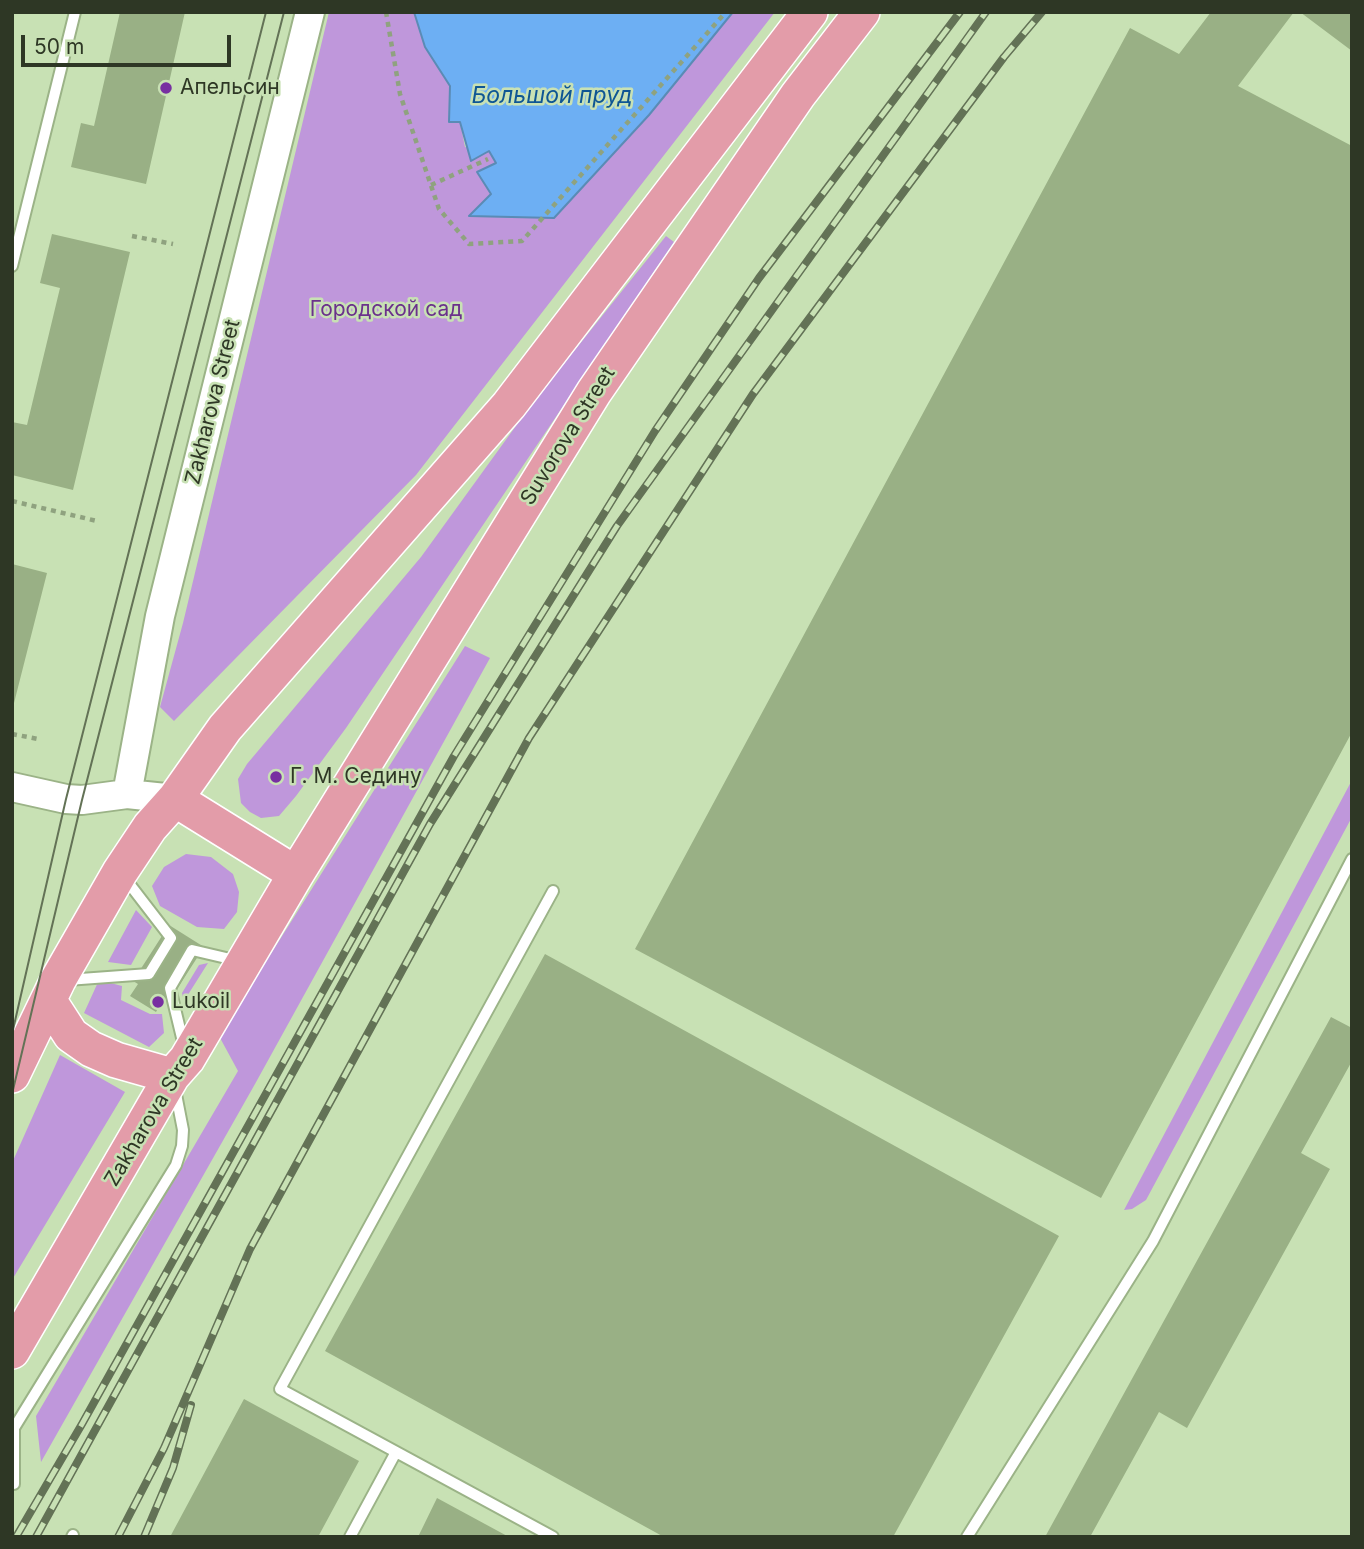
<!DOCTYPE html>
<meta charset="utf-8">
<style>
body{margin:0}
#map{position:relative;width:1364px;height:1549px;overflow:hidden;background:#c8e1b4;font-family:Inter,sans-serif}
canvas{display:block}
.frame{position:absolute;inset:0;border:14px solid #2e3725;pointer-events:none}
.scale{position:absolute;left:21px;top:35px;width:210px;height:32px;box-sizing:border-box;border:4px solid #2e3725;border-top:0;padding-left:9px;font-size:21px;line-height:24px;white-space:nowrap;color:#2e3725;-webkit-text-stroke:5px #c8e1b4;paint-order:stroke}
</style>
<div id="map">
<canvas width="1364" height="1549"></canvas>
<div class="frame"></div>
<div class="scale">50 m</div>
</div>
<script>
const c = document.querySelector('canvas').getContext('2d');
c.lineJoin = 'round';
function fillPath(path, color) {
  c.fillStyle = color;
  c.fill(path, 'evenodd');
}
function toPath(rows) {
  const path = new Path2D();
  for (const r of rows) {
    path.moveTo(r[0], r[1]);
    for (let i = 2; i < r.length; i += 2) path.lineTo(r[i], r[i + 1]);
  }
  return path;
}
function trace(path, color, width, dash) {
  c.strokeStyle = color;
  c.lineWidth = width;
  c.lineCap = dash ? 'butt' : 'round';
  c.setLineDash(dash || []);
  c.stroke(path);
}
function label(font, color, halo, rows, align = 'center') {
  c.font = font + ' Inter,sans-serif';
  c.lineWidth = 5;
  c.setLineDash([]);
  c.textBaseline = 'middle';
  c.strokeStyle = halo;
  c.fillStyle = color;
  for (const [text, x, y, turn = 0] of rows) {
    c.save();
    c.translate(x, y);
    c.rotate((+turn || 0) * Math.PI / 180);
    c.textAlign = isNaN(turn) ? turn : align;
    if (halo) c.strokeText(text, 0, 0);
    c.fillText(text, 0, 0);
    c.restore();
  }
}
const green = toPath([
 [329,12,414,12,425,47,450,86,449,122,460,122,465,147,489,151,496,163,491,194,469,216,554,218,649,115,733,12,775,12,416,475,174,721,160,707,183,623],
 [666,236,674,242,346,728,296,796,279,816,261,818,250,812,241,803,238,779,247,764,421,557,534,401],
 [465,646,490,658,255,1084,41,1462,36,1416,238,1071,219,1036],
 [1352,780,1352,817,1146,1200,1132,1209,1124,1210],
 [186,854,211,857,233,874,239,892,237,912,224,929,197,927,160,906,152,886,164,867],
 [136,910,152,927,131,965,108,962],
 [208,963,184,1001,182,993,199,965],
 [99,980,122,986,121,1000,150,1014,162,1014,164,1033,149,1047,84,1013],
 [60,1055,125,1092,12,1280,12,1163]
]);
const water = toPath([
 [414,12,733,12,649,115,554,218,469,216,491,194,477,172,496,163,489,151,471,161,460,122,449,122,450,86,425,47,414,12]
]);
const building = toPath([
 [120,12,185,12,146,184,71,167,81,123,94,126],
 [1211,12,1294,12,1238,86,1352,146,1352,732,1101,1198,635,949,1130,28,1179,54],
 [1300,12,1352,12,1352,51],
 [52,234,130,252,73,490,12,475,12,422,27,425,60,288,40,283],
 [12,564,47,573,13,707,12,707],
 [169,925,204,947,168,1003,162,1000,156,1012,130,996,138,984,133,981],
 [545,954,1059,1236,893,1537,664,1537,325,1351],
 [1331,1017,1352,1028,1352,1061,1301,1153,1330,1169,1187,1428,1159,1412,1090,1537,1045,1537],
 [244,1399,359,1461,318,1537,170,1537],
 [437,1498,509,1537,418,1537]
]);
const path = toPath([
 [386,12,400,94,439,209,469,244,522,241,726,12],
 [431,185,488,159],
 [132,236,173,244],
 [12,501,97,521],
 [12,734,38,739]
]);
const service = toPath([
 [12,266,75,12],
 [553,891,280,1389,553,1537],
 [67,980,149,974,171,938,124,877],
 [184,1046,170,988,192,950,239,961],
 [14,1484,14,1428,176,1165,182,1146,183,1130,175,1089],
 [72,1537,73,1535],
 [350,1537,396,1452],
 [967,1537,1153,1241,1352,859]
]);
const tertiary = toPath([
 [12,787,66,799,82,800,127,794,175,799],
 [127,794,160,616,310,12]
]);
const primary = toPath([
 [175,799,296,874],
 [49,1001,71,1035,91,1049,116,1060,172,1076],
 [12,1075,58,980,120,872,150,827,175,799,225,728,509,405,810,12],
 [12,1351,172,1076,187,1059,296,874,594,392,798,95,862,12]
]);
const tram = toPath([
 [12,1034,66,799,266,12],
 [12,1094,82,800,284,12]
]);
const rail = toPath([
 [16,1537,82,1424,454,756,655,431,759,278,960,12],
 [36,1537,430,824,617,526,986,12],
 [118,1537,164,1448,250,1249,529,738,753,394,1004,57,1042,12],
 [144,1537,173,1468,191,1405]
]);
const markers = [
 [166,88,7,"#782fa1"],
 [276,777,7,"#782fa1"],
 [158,1002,7,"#782fa1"]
];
const poiNames = [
 ["Апельсин",180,88],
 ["Г. М. Седину",290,777],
 ["Lukoil",172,1002]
];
const parkNames = [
 ["Городской сад",386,310]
];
const streetNames = [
 ["Zakharova Street",213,402,-76],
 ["Suvorova Street",568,436,-58],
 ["Zakharova Street",154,1112,-59]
];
const waterNames = [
 ["Большой пруд",552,96]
];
fillPath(green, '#bf97db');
fillPath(water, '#6daff3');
trace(water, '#5a8bb5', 2);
fillPath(building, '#99b085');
trace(service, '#9bb387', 14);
trace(tertiary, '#9bb387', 32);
trace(primary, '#fff', 38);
trace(path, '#8fa27f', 4.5, [5, 5]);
trace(service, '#fff', 10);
trace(tertiary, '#fff', 28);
trace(primary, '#e39ca9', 35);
trace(tram, '#637256', 2);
trace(rail, '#637256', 8);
trace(rail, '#c8e1b4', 5, [16]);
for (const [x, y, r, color] of markers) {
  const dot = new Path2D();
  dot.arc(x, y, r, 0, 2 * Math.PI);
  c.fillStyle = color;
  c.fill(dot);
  trace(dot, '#c8e1b4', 2.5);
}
label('21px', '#2e3725', '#c8e1b4', poiNames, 'left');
label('21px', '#6b318c', '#c8e1b4', parkNames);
label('21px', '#2e3725', '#c8e1b4', streetNames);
label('italic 23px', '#0e5694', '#c8e1b4', waterNames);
</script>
